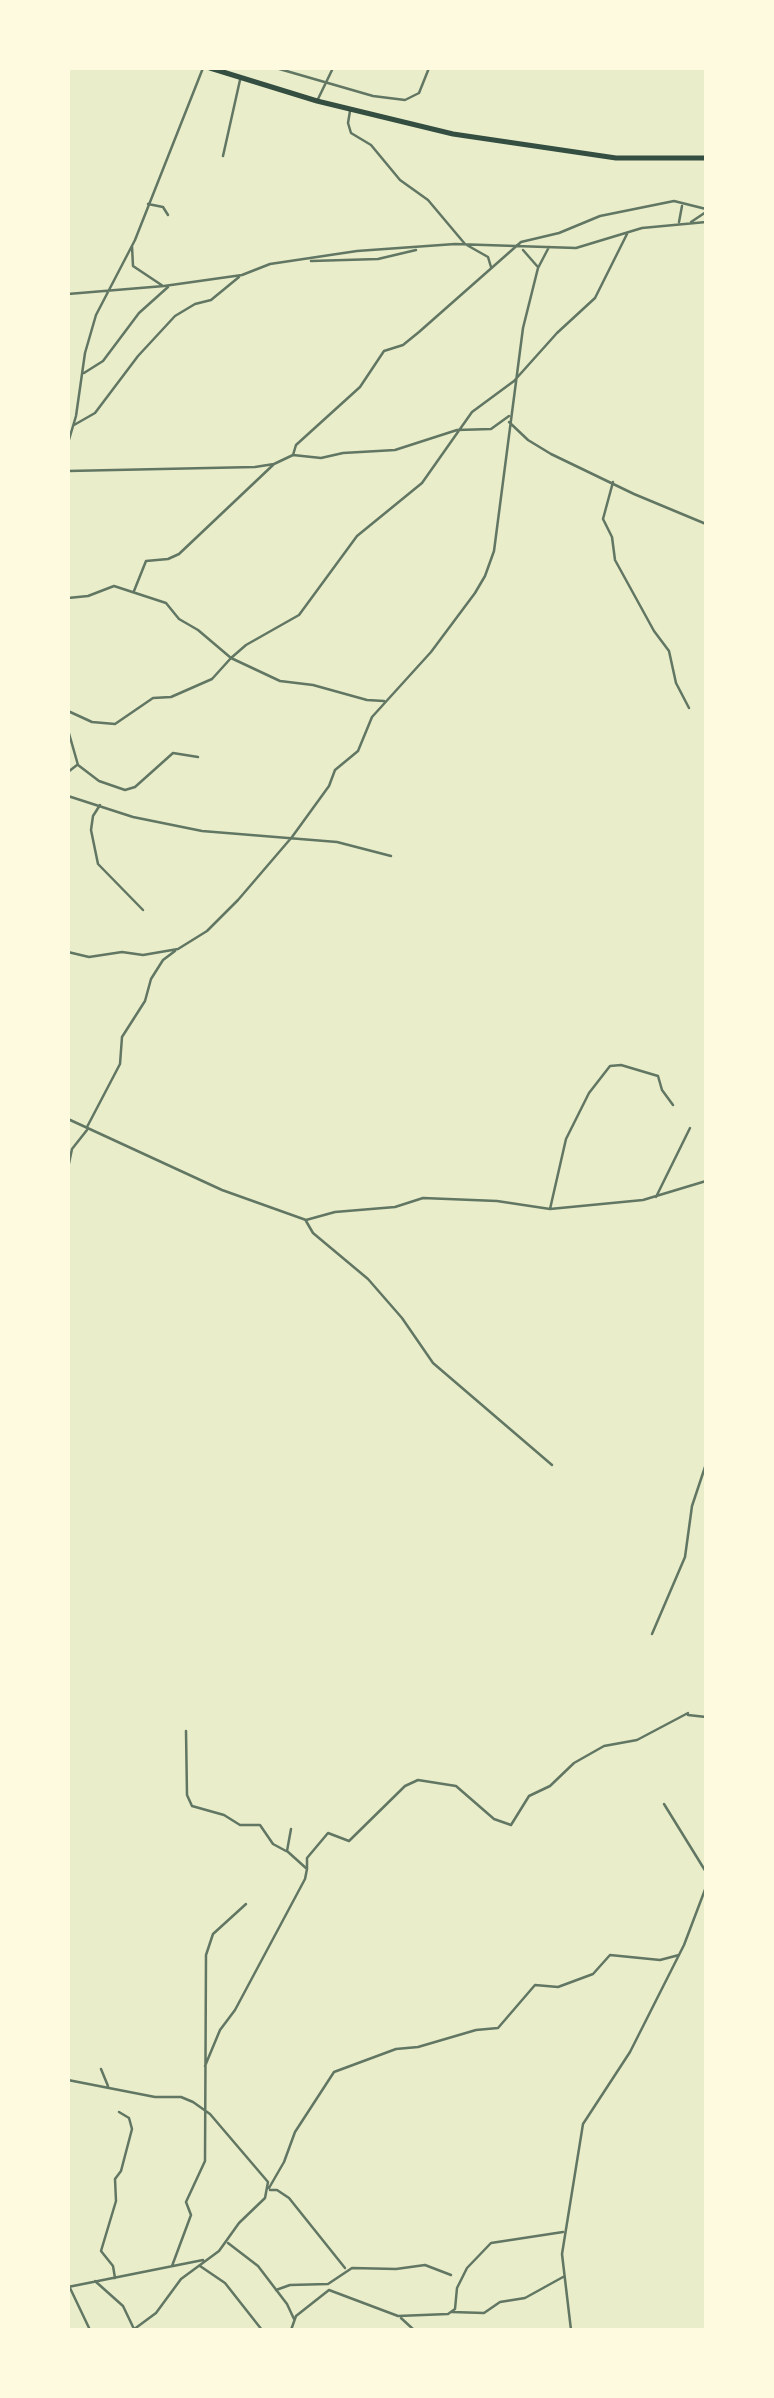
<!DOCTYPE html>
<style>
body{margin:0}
#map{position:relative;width:774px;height:2398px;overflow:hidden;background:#e9edc9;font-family:Manrope,sans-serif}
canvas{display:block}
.frame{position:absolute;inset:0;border:70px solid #fefae0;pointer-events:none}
</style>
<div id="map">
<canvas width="774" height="2398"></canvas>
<div class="frame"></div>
</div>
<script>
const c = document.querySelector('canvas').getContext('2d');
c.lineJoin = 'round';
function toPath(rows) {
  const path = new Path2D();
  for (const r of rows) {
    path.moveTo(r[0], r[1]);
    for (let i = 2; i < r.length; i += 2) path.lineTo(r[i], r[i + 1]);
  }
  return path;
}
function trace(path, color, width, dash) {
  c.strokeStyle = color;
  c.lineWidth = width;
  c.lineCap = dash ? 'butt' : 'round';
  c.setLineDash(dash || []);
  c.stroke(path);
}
const minor = toPath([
 [276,68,373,96,405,100,419,93,429,68],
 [318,99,333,68],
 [350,111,348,123,351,133,371,145,400,180,428,200,465,244,488,257,491,267],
 [223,156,240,80],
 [148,204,163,207,168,215],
 [679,222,682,206],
 [691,222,706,212],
 [132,246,133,266,163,286],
 [523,250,537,266],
 [311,261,378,259,416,250],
 [68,294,164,286,242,275,270,264,357,251,455,244,576,248,642,228,706,222],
 [84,373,103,361,139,313,168,287],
 [509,422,528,440,551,454,634,494,706,524],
 [74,425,95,413,138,356,175,316,195,304,211,300,239,277],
 [68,443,76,416,85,353,96,315,135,240,203,68],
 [293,455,296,445,360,387,384,351,403,345,419,332,521,242,559,233,600,216,674,201,706,209],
 [68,471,255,467,274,464,293,455,321,458,343,453,395,450,457,430,491,429,509,416],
 [613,482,603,519,612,537,615,560,654,631,669,651,676,683,689,708],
 [134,591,146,561,168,559,179,554,273,465],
 [68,598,88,596,114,586,166,603,179,619,198,630,231,658,246,645,299,615,357,536,422,483,472,412,514,381,557,333,595,298,627,234],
 [68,711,92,722,115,724,153,698,171,697,212,679,231,658,280,681,313,685,367,700,384,701],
 [68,730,78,765,99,781,125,790,135,787,173,753,198,757],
 [68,772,77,765],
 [68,796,133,817,202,831,337,842,391,856],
 [100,805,93,816,91,830,98,864,143,910],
 [68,952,89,957,122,952,143,955,178,949,207,931,238,900,292,837,329,786,335,770,358,751,372,717,431,652,475,593,485,576,494,551,523,328,538,268,549,247],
 [68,1119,222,1190,306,1220,335,1212,395,1207,423,1198,497,1201,550,1209,643,1200,706,1181],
 [87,1127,120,1064,122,1037,145,1001,151,979,163,960,175,951],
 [68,1168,72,1149,87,1130],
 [656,1197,690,1128],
 [550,1209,566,1139,589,1093,610,1066,621,1065,658,1076,662,1090,673,1105],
 [306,1221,313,1233,368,1279,402,1318,433,1363,552,1465],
 [706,1421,706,1426],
 [652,1634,685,1557,692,1506,706,1464],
 [688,1715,706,1717],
 [186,1731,187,1795,192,1806,224,1815,240,1825,260,1825,273,1844,286,1851],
 [664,1804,706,1872],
 [307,1869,307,1858,328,1833,349,1841,405,1786,418,1780,456,1786,494,1819,511,1825,529,1796,550,1786,574,1763,604,1746,637,1740,688,1713],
 [205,2066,220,2030,235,2010,305,1879,307,1869,287,1851,291,1829],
 [101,2069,108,2086],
 [68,2080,155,2097,181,2097,193,2102,210,2114,268,2182,265,2198,239,2223,219,2251,181,2279,156,2313,133,2330],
 [269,2188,284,2162,295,2132,334,2072,396,2049,418,2047,476,2030,498,2028,535,1985,558,1987,593,1974,610,1955,660,1960,679,1955],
 [270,2190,277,2190,289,2198,345,2268],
 [228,2243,258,2266,287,2304,294,2319],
 [172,2266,191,2215,186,2202,205,2161,206,1955,213,1934,246,1904],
 [200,2266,225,2283,262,2330],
 [115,2278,113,2266,101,2251,116,2201,115,2179,121,2171,132,2129,129,2118,119,2112],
 [95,2281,123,2306,134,2329],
 [68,2287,203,2260],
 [70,2288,90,2330],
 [276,2290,290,2285,328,2284,352,2268,396,2269,425,2265,451,2275],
 [452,2312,484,2313,500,2302,525,2298,563,2277],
 [401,2318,414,2330],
 [291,2330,296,2316,329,2290,398,2316,448,2314,455,2309,457,2288,467,2268,491,2243,563,2232],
 [571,2330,562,2254,583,2124,630,2052,684,1945,706,1887]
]);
const trunk = toPath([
 [210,68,317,101,453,134,616,158,706,158]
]);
trace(minor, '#617663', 2.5);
trace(trunk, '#344e41', 5);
</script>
